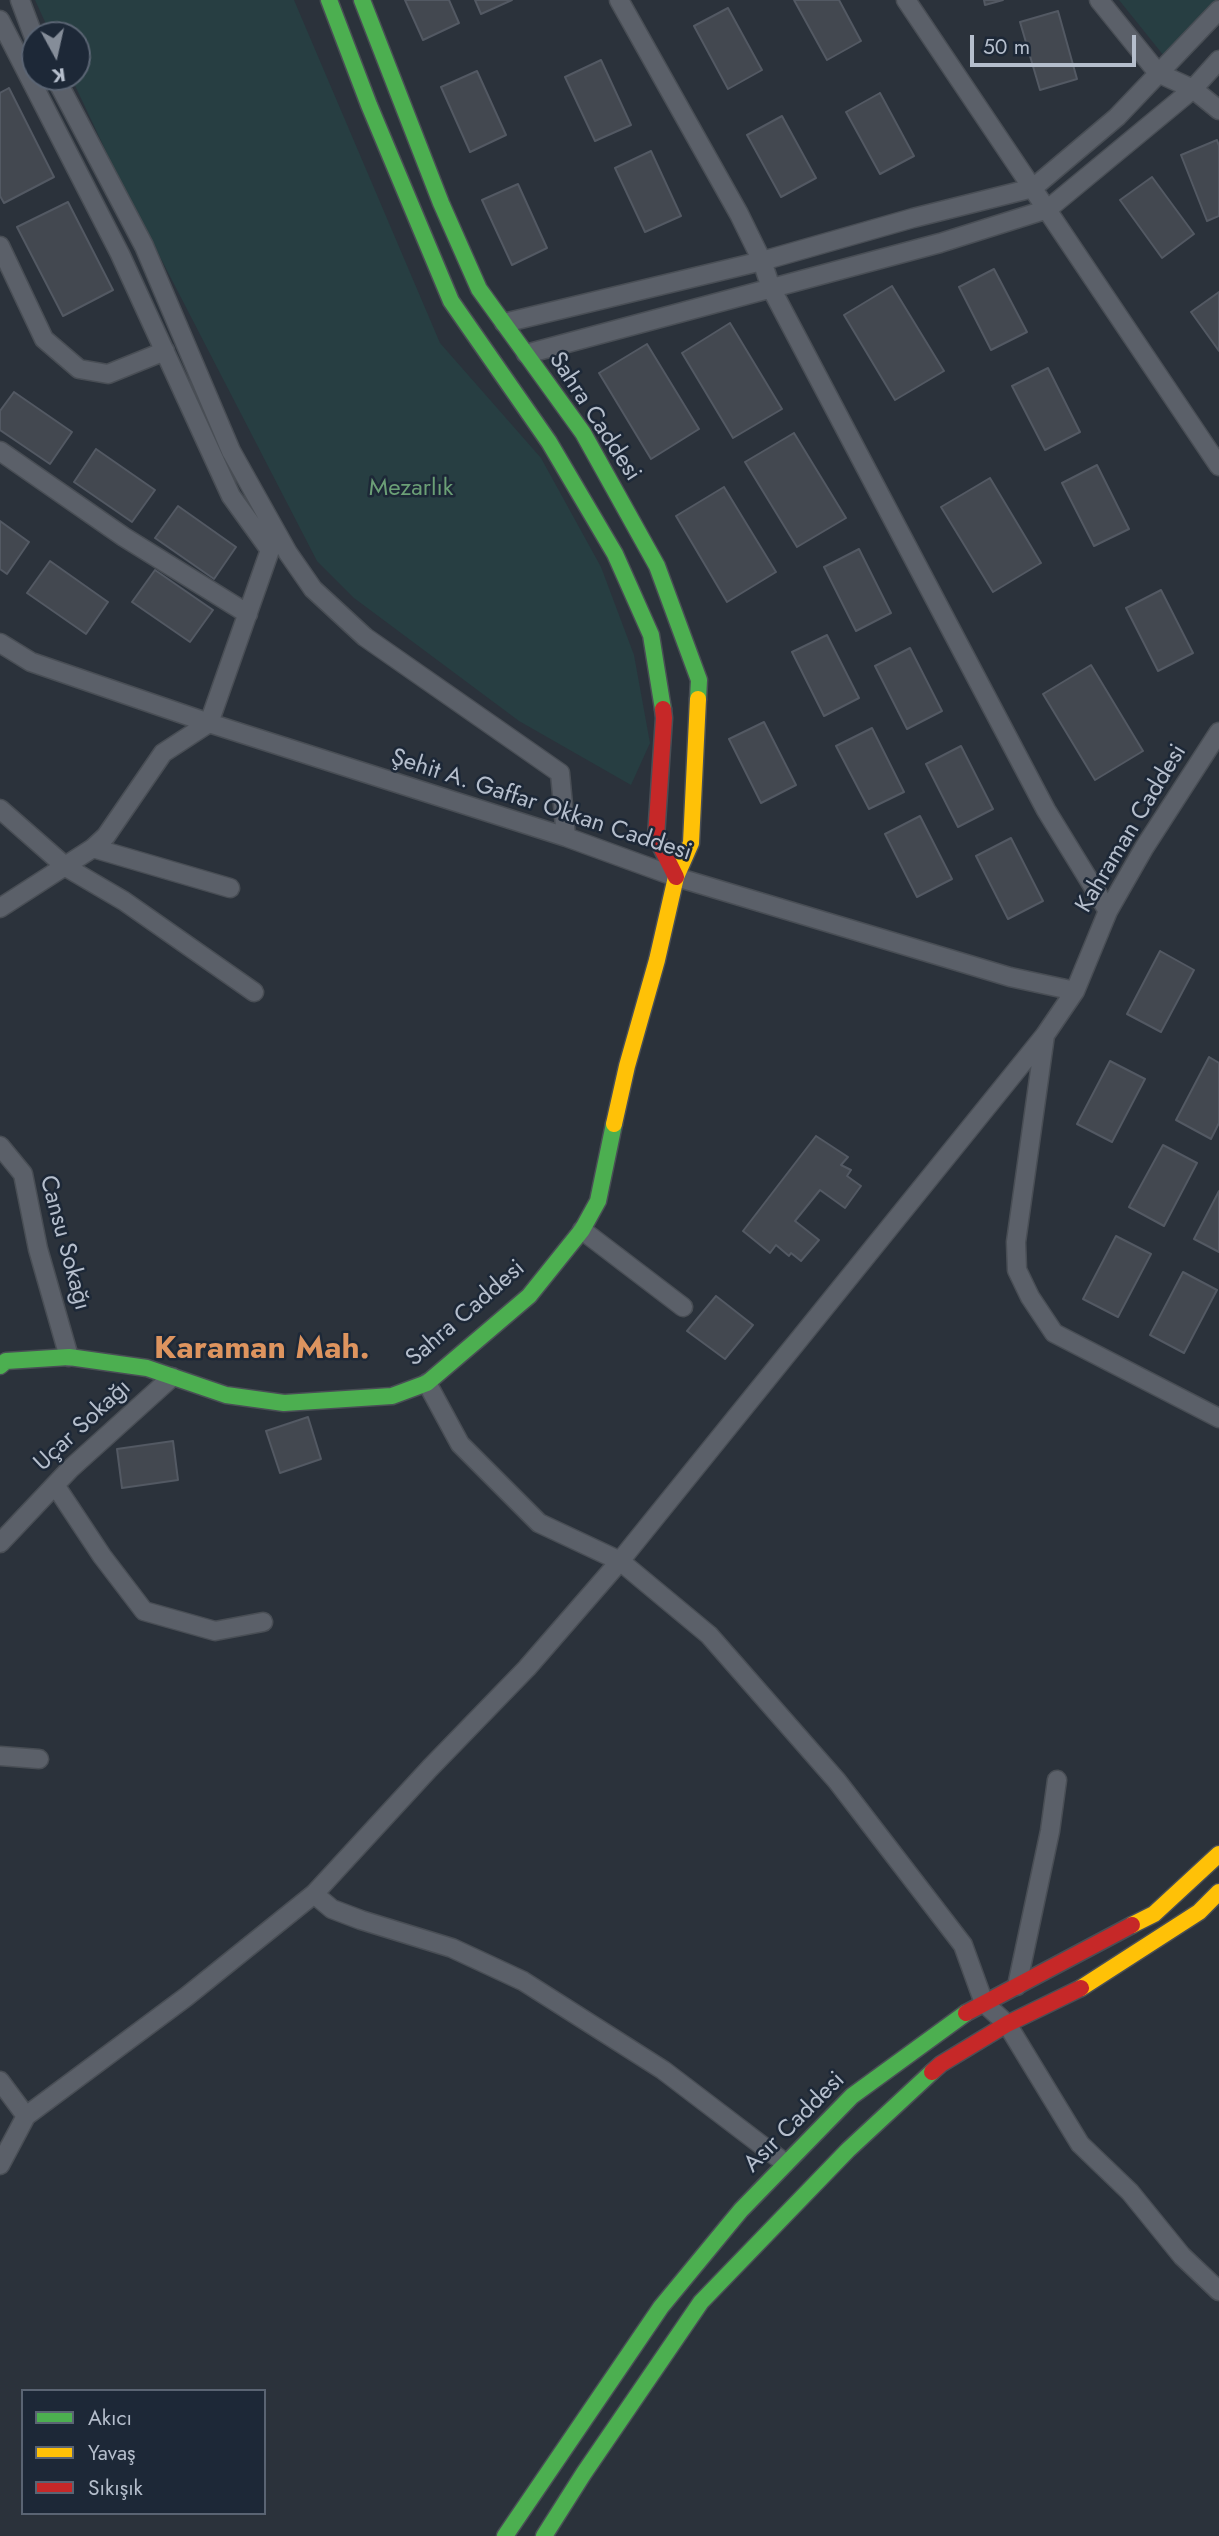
<!DOCTYPE html>
<meta charset="utf-8">
<style>
body{margin:0}
#map{position:relative;width:1219px;height:2536px;overflow:hidden;background:#2b323b;font-family:Jost,sans-serif}
canvas{display:block}
.legend{position:absolute;left:21px;top:2389px;width:245px;height:126px;box-sizing:border-box;background:#1d2837;border:2px solid #5a6473;margin:0;padding:9px 12px;list-style:none;font-size:21px;color:#b5becc}
.legend li{display:flex;align-items:center;gap:14px;height:35px}
.legend b{width:35px;border:2px solid #5a6473}
.north{position:absolute;left:21px;top:21px;width:70px;height:70px;box-sizing:border-box;background:#1d2837;border:2px solid #5a6473;border-radius:50%;rotate:172deg;font-size:19px;font-weight:700;line-height:28px;text-align:center;color:#b5becc}
.north::after{content:'';display:block;margin:auto;width:24px;height:32px;background:#858d99;clip-path:polygon(50% 0,100% 100%,50% 72%,0 100%)}
.scale{position:absolute;left:970px;top:35px;width:166px;height:32px;box-sizing:border-box;border:4px solid #b5becc;border-top:0;padding-left:9px;font-size:21px;line-height:24px;white-space:nowrap;color:#b5becc;-webkit-text-stroke:5px #1d2837;paint-order:stroke}
</style>
<div id="map">
<canvas width="1219" height="2536"></canvas>
<ul class="legend">
<li><b style="height:9px;background:#4caf50"></b>Akıcı</li>
<li><b style="height:9px;background:#ffc107"></b>Yavaş</li>
<li><b style="height:9px;background:#c62828"></b>Sıkışık</li>
</ul>
<div class="north">K</div>
<div class="scale">50 m</div>
</div>
<script>
const c = document.querySelector('canvas').getContext('2d');
c.lineJoin = 'round';
function fillPath(path, color) {
  c.fillStyle = color;
  c.fill(path, 'evenodd');
}
function toPath(rows) {
  const path = new Path2D();
  for (const r of rows) {
    path.moveTo(r[0], r[1]);
    for (let i = 2; i < r.length; i += 2) path.lineTo(r[i], r[i + 1]);
  }
  return path;
}
function trace(path, color, width, dash) {
  c.strokeStyle = color;
  c.lineWidth = width;
  c.lineCap = dash ? 'butt' : 'round';
  c.setLineDash(dash || []);
  c.stroke(path);
}
function label(font, color, halo, rows, align = 'center') {
  c.font = font + ' Jost,sans-serif';
  c.lineWidth = 5;
  c.setLineDash([]);
  c.textBaseline = 'middle';
  c.strokeStyle = halo;
  c.fillStyle = color;
  for (const [text, x, y, turn = 0] of rows) {
    c.save();
    c.translate(x, y);
    c.rotate((+turn || 0) * Math.PI / 180);
    c.textAlign = isNaN(turn) ? turn : align;
    if (halo) c.strokeText(text, 0, 0);
    c.fillText(text, 0, 0);
    c.restore();
  }
}
const green = toPath([
 [35,0,294,0,440,343,541,458,601,567,634,655,650,743,631,785,519,721,354,598,317,561,111,162,71,77,77,77,77,35,51,35],
 [1119,0,1217,0,1164,56]
]);
const building = toPath([
 [405,0,449,0,459,23,423,40,405,0],
 [475,0,512,0,481,14,475,0],
 [794,0,839,0,861,41,827,60,794,0],
 [984,0,1003,0,985,5,984,0],
 [728,8,762,70,728,89,694,26,728,8],
 [1058,11,1077,79,1040,90,1020,22,1058,11],
 [601,60,631,125,595,141,565,77,601,60],
 [477,71,506,135,470,152,441,87,477,71],
 [9,88,54,177,4,203,0,196,0,93,9,88],
 [880,93,914,156,880,174,846,112,880,93],
 [782,116,816,178,781,197,747,135,782,116],
 [1217,140,1219,146,1219,216,1207,221,1181,155,1217,140],
 [651,151,681,216,645,232,615,168,651,151],
 [1152,177,1194,234,1162,258,1120,200,1152,177],
 [518,184,547,248,512,265,482,200,518,184],
 [68,202,113,290,63,316,17,227,68,202],
 [994,269,1027,332,991,350,959,287,994,269],
 [892,286,944,371,895,400,844,315,892,286],
 [1219,292,1219,351,1191,312,1219,292],
 [730,323,782,409,733,438,682,353,730,323],
 [647,344,699,429,651,459,599,373,647,344],
 [1048,368,1080,432,1045,450,1012,386,1048,368],
 [14,392,72,432,50,464,0,430,0,411,14,392],
 [794,433,846,518,797,547,745,462,794,433],
 [96,449,155,490,132,522,74,482,96,449],
 [1097,465,1129,529,1094,546,1062,483,1097,465],
 [990,478,1041,563,993,592,941,507,990,478],
 [724,487,776,572,727,602,676,516,724,487],
 [178,506,236,547,214,579,155,538,178,506],
 [0,521,29,542,7,574,0,569,0,521],
 [859,549,891,613,856,631,824,567,859,549],
 [50,561,108,602,86,634,27,593,50,561],
 [155,570,213,610,190,642,132,602,155,570],
 [1161,590,1193,653,1158,671,1126,608,1161,590],
 [827,635,859,698,824,716,792,652,827,635],
 [910,648,942,711,907,729,875,666,910,648],
 [1091,665,1143,751,1095,780,1043,694,1091,665],
 [764,722,796,785,761,803,729,739,764,722],
 [872,728,904,792,869,809,836,746,872,728],
 [961,746,993,809,958,827,926,764,961,746],
 [920,816,952,879,917,897,885,834,920,816],
 [1011,838,1043,901,1008,919,976,856,1011,838],
 [1160,951,1194,970,1161,1032,1127,1014,1160,951],
 [1209,1057,1219,1063,1219,1123,1211,1139,1176,1120,1209,1057],
 [1110,1061,1145,1079,1112,1142,1077,1124,1110,1061],
 [816,1136,848,1157,841,1165,851,1170,847,1176,861,1186,845,1208,820,1190,795,1221,819,1240,801,1261,791,1253,789,1256,776,1245,770,1253,743,1231,816,1136],
 [1163,1145,1197,1163,1164,1226,1129,1207,1163,1145],
 [1219,1191,1219,1252,1194,1239,1219,1191],
 [1116,1236,1151,1254,1118,1317,1083,1299,1116,1236],
 [1183,1272,1217,1290,1184,1353,1150,1335,1183,1272],
 [716,1296,753,1325,725,1359,687,1331,716,1296],
 [308,1417,321,1459,280,1473,266,1431,308,1417],
 [173,1441,178,1480,122,1488,117,1449,173,1441]
]);
const street = toPath([
 [20,0,35,40],
 [619,0,739,214,762,261,771,288,1046,810,1108,911],
 [906,0,1219,466],
 [1099,0,1158,73,1193,89,1219,110],
 [0,20,120,254,231,496,270,550,209,723,163,753,106,836,93,848,0,908],
 [55,77,144,246,231,451,288,553,313,589,365,637,560,773,566,837],
 [0,246,44,339,79,369,108,374,165,351],
 [504,323,762,261,913,218,1033,188,1117,117,1219,10],
 [526,354,940,243,1048,209,1193,89,1219,60],
 [0,451,124,537,248,614],
 [0,643,31,662,209,723,566,837,676,877,1010,977,1075,991],
 [0,809,66,867,124,901,254,992],
 [93,848,230,888],
 [1045,1035,1016,1242,1017,1270,1030,1297,1054,1333,1219,1418],
 [0,1146,23,1174,38,1249,69,1357],
 [582,1230,683,1307],
 [427,1383,460,1444,539,1523,620,1561,709,1635,837,1781,963,1945,984,2003,1007,2024,1080,2144,1130,2192,1182,2256,1219,2291],
 [55,1485,102,1556,144,1611,215,1631,263,1622],
 [0,1543,70,1469,172,1377],
 [0,1756,39,1759],
 [314,1894,332,1909,361,1920,452,1948,523,1981,663,2070,785,2163],
 [1017,1986,1050,1831,1057,1780],
 [0,2081,26,2116,0,2165],
 [26,2116,186,1997,314,1894,430,1768,527,1668,620,1561,1045,1035,1075,991,1108,911,1144,848,1219,732]
]);
const fast = toPath([
 [329,0,369,105,451,301,549,442,615,554,651,635,663,709],
 [362,0,441,203,479,289,583,433,657,566,699,680,698,699],
 [0,1366,6,1361,69,1357,147,1368,226,1395,284,1403,392,1396,427,1383,529,1296,582,1230,598,1201,614,1124],
 [505,2536,661,2307,741,2210,852,2096,966,2013],
 [544,2536,584,2473,701,2302,848,2150,932,2072]
]);
const slow = toPath([
 [614,1124,627,1066,657,960,676,877,691,843,698,699],
 [1132,1925,1154,1914,1219,1854],
 [1081,1988,1199,1912,1219,1892]
]);
const jam = toPath([
 [663,709,664,718,656,837,676,877],
 [966,2013,1132,1925],
 [932,2072,941,2064,1007,2024,1081,1988]
]);
const streetNames = [
 ["Sahra Caddesi",594,417,57],
 ["Şehit A. Gaffar Okkan Caddesi",541,806,18],
 ["Kahraman Caddesi",1132,829,-59],
 ["Cansu Sokağı",64,1243,75],
 ["Sahra Caddesi",466,1314,-41],
 ["Uçar Sokağı",83,1426,-43],
 ["Asır Caddesi",795,2123,-45]
];
const parkNames = [
 ["Mezarlık",411,489]
];
const districtNames = [
 ["Karaman Mah.",262,1350]
];
fillPath(green, '#273e42');
fillPath(building, '#434850');
trace(building, '#535963', 2);
trace(street, '#494e55', 21);
trace(fast, '#494e55', 19);
trace(slow, '#494e55', 19);
trace(jam, '#494e55', 19);
trace(street, '#5b6069', 18);
trace(fast, '#4caf50', 16);
trace(slow, '#ffc107', 16);
trace(jam, '#c62828', 16);
label('24px', '#b5becc', '#1d2837', streetNames);
label('24px', '#6b9f76', '#1d2837', parkNames);
label('bold 32px', '#dd945f', '#1d2837', districtNames);
</script>
